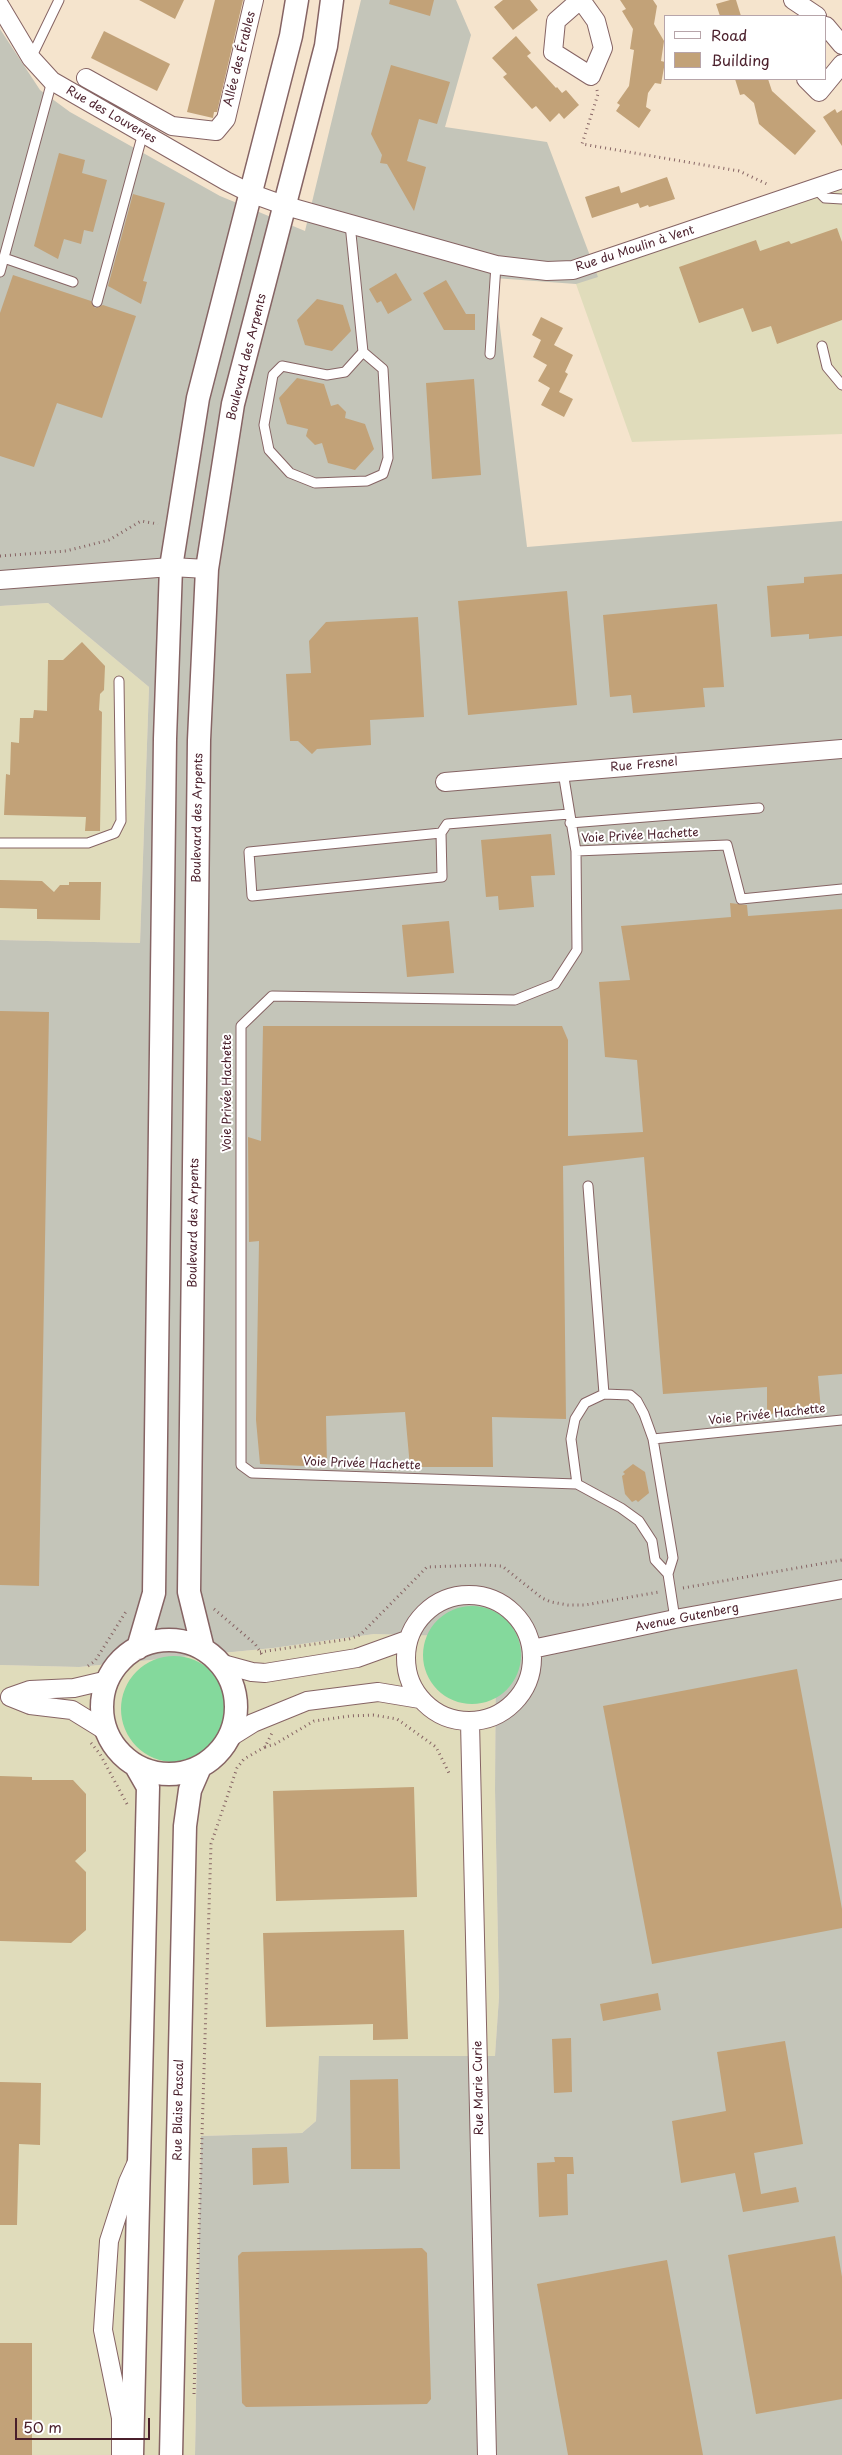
<!DOCTYPE html>
<meta charset="utf-8">
<style>
body{margin:0}
#map{position:relative;width:842px;height:2455px;overflow:hidden;background:#f5e4cd;font-family:"Playpen Sans",sans-serif}
canvas{display:block}
.legend{position:absolute;left:664px;top:15px;width:162px;height:65px;box-sizing:border-box;background:#fff;border:1px solid #b7a5aa;margin:0;padding:6px 9px;list-style:none;font-size:15px;color:#4a1f2b}
.legend li{display:flex;align-items:center;gap:10px;height:25px}
.legend b{width:25px;border:1px solid #b7a5aa}
.scale{position:absolute;left:15px;top:2418px;width:135px;height:22px;box-sizing:border-box;border:2px solid #4a1f2b;border-top:0;padding-left:6px;font-size:15px;line-height:18px;white-space:nowrap;color:#4a1f2b;-webkit-text-stroke:4px #fff;paint-order:stroke}
</style>
<div id="map">
<canvas width="842" height="2455"></canvas>
<ul class="legend">
<li><b style="height:6px;background:#fff"></b>Road</li>
<li><b style="height:14px;background:#c2a278"></b>Building</li>
</ul>
<div class="scale">50 m</div>
</div>
<script>
const c = document.querySelector('canvas').getContext('2d');
c.lineJoin = 'round';
function fillPath(path, color) {
  c.fillStyle = color;
  c.fill(path, 'evenodd');
}
function toPath(rows) {
  const path = new Path2D();
  for (const r of rows) {
    if (r.length === 3) {
      path.moveTo(r[0] + r[2], r[1]);
      path.arc(r[0], r[1], r[2], 0, 2 * Math.PI);
      continue;
    }
    path.moveTo(r[0], r[1]);
    for (let i = 2; i < r.length; i += 2) path.lineTo(r[i], r[i + 1]);
  }
  return path;
}
function trace(path, color, width, dash) {
  c.strokeStyle = color;
  c.lineWidth = width;
  c.lineCap = dash ? 'butt' : 'round';
  c.setLineDash(dash || []);
  c.stroke(path);
}
function label(font, color, halo, rows, align = 'center') {
  c.font = font + ' "Playpen Sans",sans-serif';
  c.lineWidth = 4;
  c.setLineDash([]);
  c.textBaseline = 'middle';
  c.strokeStyle = halo;
  c.fillStyle = color;
  for (const [text, x, y, turn = 0] of rows) {
    c.save();
    c.translate(x, y);
    c.rotate((+turn || 0) * Math.PI / 180);
    c.textAlign = isNaN(turn) ? turn : align;
    if (halo) c.strokeText(text, 0, 0);
    c.fillText(text, 0, 0);
    c.restore();
  }
}
const built = toPath([
 [842,179,842,434,632,442,576,284,573,270],
 [48,603,149,687,140,943,0,940,0,606],
 [374,1634,496,1636,495,1790,499,1997,495,2057,320,2056,316,2121,302,2133,201,2136,195,2455,0,2455,0,1665,79,1667,273,1648]
]);
const industrial = toPath([
 [361,0,456,0,471,35,445,127,547,142,598,277,576,284,494,278,527,547,842,521,842,2455,195,2455,201,2136,302,2133,316,2121,319,2056,495,2056,499,1997,495,1790,496,1637,374,1634,273,1648,79,1667,0,1665,0,940,140,943,149,687,48,603,0,606,0,29,40,90,70,112,220,196,305,231]
]);
const green = toPath([
 [472,1655,49],
 [174,1709,53]
]);
const building = toPath([
 [139,0,184,0,175,19],
 [215,0,243,0,217,112,214,112,213,118,187,112],
 [390,0,434,0,430,16,389,4],
 [503,0,530,0,538,10,513,30,494,7],
 [620,0,653,0,657,6,654,24,664,41,661,61,665,62,661,84,655,83,648,93,646,107,651,110,639,128,616,111,620,105,617,103,629,86,634,50,630,49,633,29,622,11,626,9],
 [730,0,736,0,741,16,720,16,716,4],
 [104,31,170,64,157,91,91,58],
 [516,36,531,53,527,56,556,88,557,87,562,93,566,90,579,105,564,119,559,113,550,122,536,106,532,109,503,77,507,74,492,58],
 [391,65,450,82,437,124,419,119,407,161,426,167,414,211,387,164,380,163,382,155,371,134],
 [735,79,768,79,772,91,816,131,795,155,759,124,754,103,744,94,740,95],
 [835,109,837,113,842,110,842,146,823,117],
 [59,153,85,160,82,173,107,180,93,232,84,230,81,244,64,239,58,259,34,246],
 [667,177,675,199,649,207,648,205,640,208,638,203,592,218,585,197,619,186,621,193],
 [133,194,165,203,143,281,147,282,141,304,108,286],
 [837,228,842,242,842,320,777,344,771,326,752,332,743,308,699,323,679,267,756,240,760,251,789,241,791,244],
 [396,273,412,300,388,314,381,301,377,303,369,289],
 [13,275,91,301,95,308,103,305,136,316,102,418,57,403,34,467,0,456,0,313],
 [446,280,466,314,475,314,475,330,444,330,423,293],
 [317,299,343,305,351,331,332,351,305,345,297,320],
 [541,317,563,328,554,345,573,355,565,372,568,374,559,392,573,399,564,417,541,405,550,388,538,381,547,365,533,357,541,340,532,335],
 [297,378,324,384,331,406,338,404,346,412,345,418,365,424,374,449,355,470,328,463,322,443,315,445,306,436,308,429,287,424,279,398],
 [474,379,481,475,432,479,426,383],
 [842,574,842,636,809,639,809,634,771,637,767,586,804,583,804,577],
 [567,591,577,705,468,715,458,601],
 [717,604,724,687,703,688,705,707,633,713,631,695,610,697,603,615],
 [418,617,424,717,370,720,371,745,317,749,312,754,298,741,290,741,286,674,311,673,309,641,326,622],
 [82,642,105,666,104,690,100,694,99,710,102,712,100,831,85,831,86,817,4,815,6,774,10,775,11,742,19,743,20,718,33,718,34,710,47,711,48,660,63,660],
 [551,834,555,875,531,876,534,907,499,910,498,896,486,897,481,840],
 [0,880,42,881,54,892,60,885,69,885,69,882,101,882,100,920,37,919,37,909,0,908],
 [730,903,747,905,748,916,842,909,842,1374,818,1376,821,1411,767,1414,767,1387,663,1394,644,1157,563,1166,566,1419,492,1417,493,1467,410,1467,405,1412,326,1416,327,1467,260,1464,256,1420,259,1241,249,1242,248,1137,261,1141,263,1026,562,1026,568,1040,568,1136,643,1132,637,1060,605,1057,599,982,630,980,621,926,731,917],
 [449,921,454,973,407,977,402,925],
 [0,1011,49,1012,39,1586,0,1585],
 [633,1464,645,1472,649,1493,638,1502,636,1500,632,1502,625,1494,622,1476,625,1474,623,1472],
 [797,1669,842,1909,842,1928,652,1964,603,1706],
 [0,1776,32,1777,32,1780,73,1780,86,1794,86,1851,75,1861,86,1872,86,1930,71,1943,0,1941],
 [414,1787,417,1897,276,1901,273,1791],
 [404,1930,408,2039,373,2040,373,2024,266,2027,263,1933],
 [658,1993,661,2010,603,2021,600,2004],
 [571,2038,572,2092,554,2093,552,2039],
 [785,2041,803,2144,754,2153,761,2194,796,2187,799,2202,743,2212,735,2173,681,2183,672,2121,726,2111,717,2052],
 [398,2079,400,2169,351,2169,350,2080],
 [0,2082,41,2083,40,2145,19,2144,17,2225,0,2225],
 [287,2147,289,2183,253,2185,252,2148],
 [554,2157,573,2157,574,2174,567,2174,568,2215,539,2217,537,2163,555,2162],
 [835,2236,842,2277,842,2399,756,2414,728,2255],
 [422,2248,427,2253,431,2399,427,2404,246,2407,242,2403,238,2256,242,2252],
 [667,2260,703,2455,568,2455,537,2284],
 [0,2343,32,2343,32,2455,0,2455]
]);
const path = toPath([
 [597,90,598,94,582,144,739,171,769,185],
 [0,556,66,551,109,540,141,521,158,524],
 [683,1588,842,1560],
 [214,1609,255,1644,263,1656],
 [260,1652,349,1639,360,1635,427,1567,483,1565,502,1566,542,1598,551,1602,568,1605,585,1605,659,1592],
 [88,1666,95,1661,127,1610],
 [91,1743,100,1754,127,1804],
 [265,1747,275,1744,314,1721,350,1716,373,1715,397,1719,436,1747,450,1775],
 [194,2394,211,1844,237,1768,244,1759,265,1747,272,1733]
]);
const service = toPath([
 [31,58,59,0],
 [815,188,825,198,842,199],
 [350,224,363,352,383,369,388,458,383,474,367,481,315,483,290,473,269,450,264,425,273,375,282,366,327,375,345,372,363,352],
 [4,258,73,282],
 [0,272,52,81],
 [97,302,143,133],
 [822,346,827,367,842,385],
 [490,354,496,265],
 [563,772,576,851],
 [570,823,759,808],
 [441,833,249,852,252,896,442,877,441,833,447,824,569,814],
 [0,843,88,843,115,833,121,821,119,681],
 [588,1186,604,1394],
 [653,1439,842,1420],
 [577,1484,571,1439,575,1419,585,1403,604,1394,630,1395,637,1401,644,1414,653,1439,673,1558,668,1574,655,1560,652,1541,639,1521,621,1508,577,1484,252,1473,241,1465,241,1026,272,996,515,1000,555,984,577,950,576,851,727,845,741,899,842,889],
 [668,1574,675,1619]
]);
const minor = toPath([
 [580,0,556,21,553,52,591,76,603,48,596,21,581,0],
 [793,0,817,16],
 [0,6,31,58,52,81,226,181,250,193,286,206,496,265,547,271,573,270,842,179],
 [826,26,842,45],
 [86,78,172,126,216,131,226,119,254,0],
 [806,79,819,92,842,64],
 [0,580,171,567,207,569],
 [445,782,842,749],
 [469,1658,63],
 [532,1649,675,1619,842,1589],
 [219,1663,252,1672,265,1673,357,1658,407,1640],
 [10,1697,30,1705,72,1710,106,1731],
 [10,1697,30,1690,74,1688,108,1680],
 [470,1722,487,2455],
 [229,1738,253,1723,307,1701,378,1692,420,1699],
 [121,2455,121,2418,103,2330,109,2241,128,2182,137,2162]
]);
const tertiary = toPath([
 [169,1707,67],
 [138,1648,154,1593,165,739,171,567,198,398,291,36,297,0],
 [203,1649,189,1592,199,740,207,569,233,404,326,46,332,0],
 [132,2455,148,1787,136,1766],
 [171,2455,185,1826,190,1790,200,1767]
]);
const streetNames = [
 ["Allée des Érables",240,59,-76],
 ["Rue des Louveries",111,115,30],
 ["Rue du Moulin à Vent",635,249,-18],
 ["Boulevard des Arpents",247,357,-76],
 ["Rue Fresnel",644,765,-5],
 ["Boulevard des Arpents",198,818,-89],
 ["Voie Privée Hachette",640,836,-3],
 ["Voie Privée Hachette",228,1093,-90],
 ["Boulevard des Arpents",194,1223,-89],
 ["Voie Privée Hachette",767,1415,-6],
 ["Voie Privée Hachette",362,1464,2],
 ["Avenue Gutenberg",687,1618,-11],
 ["Rue Marie Curie",479,2088,-91],
 ["Rue Blaise Pascal",179,2110,-89]
];
fillPath(built, '#e0dcbb');
fillPath(industrial, '#c4c5b9');
fillPath(green, '#84d99c');
fillPath(building, '#c2a278');
trace(service, '#866464', 11);
trace(minor, '#866464', 20);
trace(tertiary, '#866464', 25);
trace(path, '#866464', 3, [1, 4]);
trace(service, '#fff', 9);
trace(minor, '#fff', 18);
trace(tertiary, '#fff', 22);
label('12px', '#4a1f2b', '#fff', streetNames);
</script>
